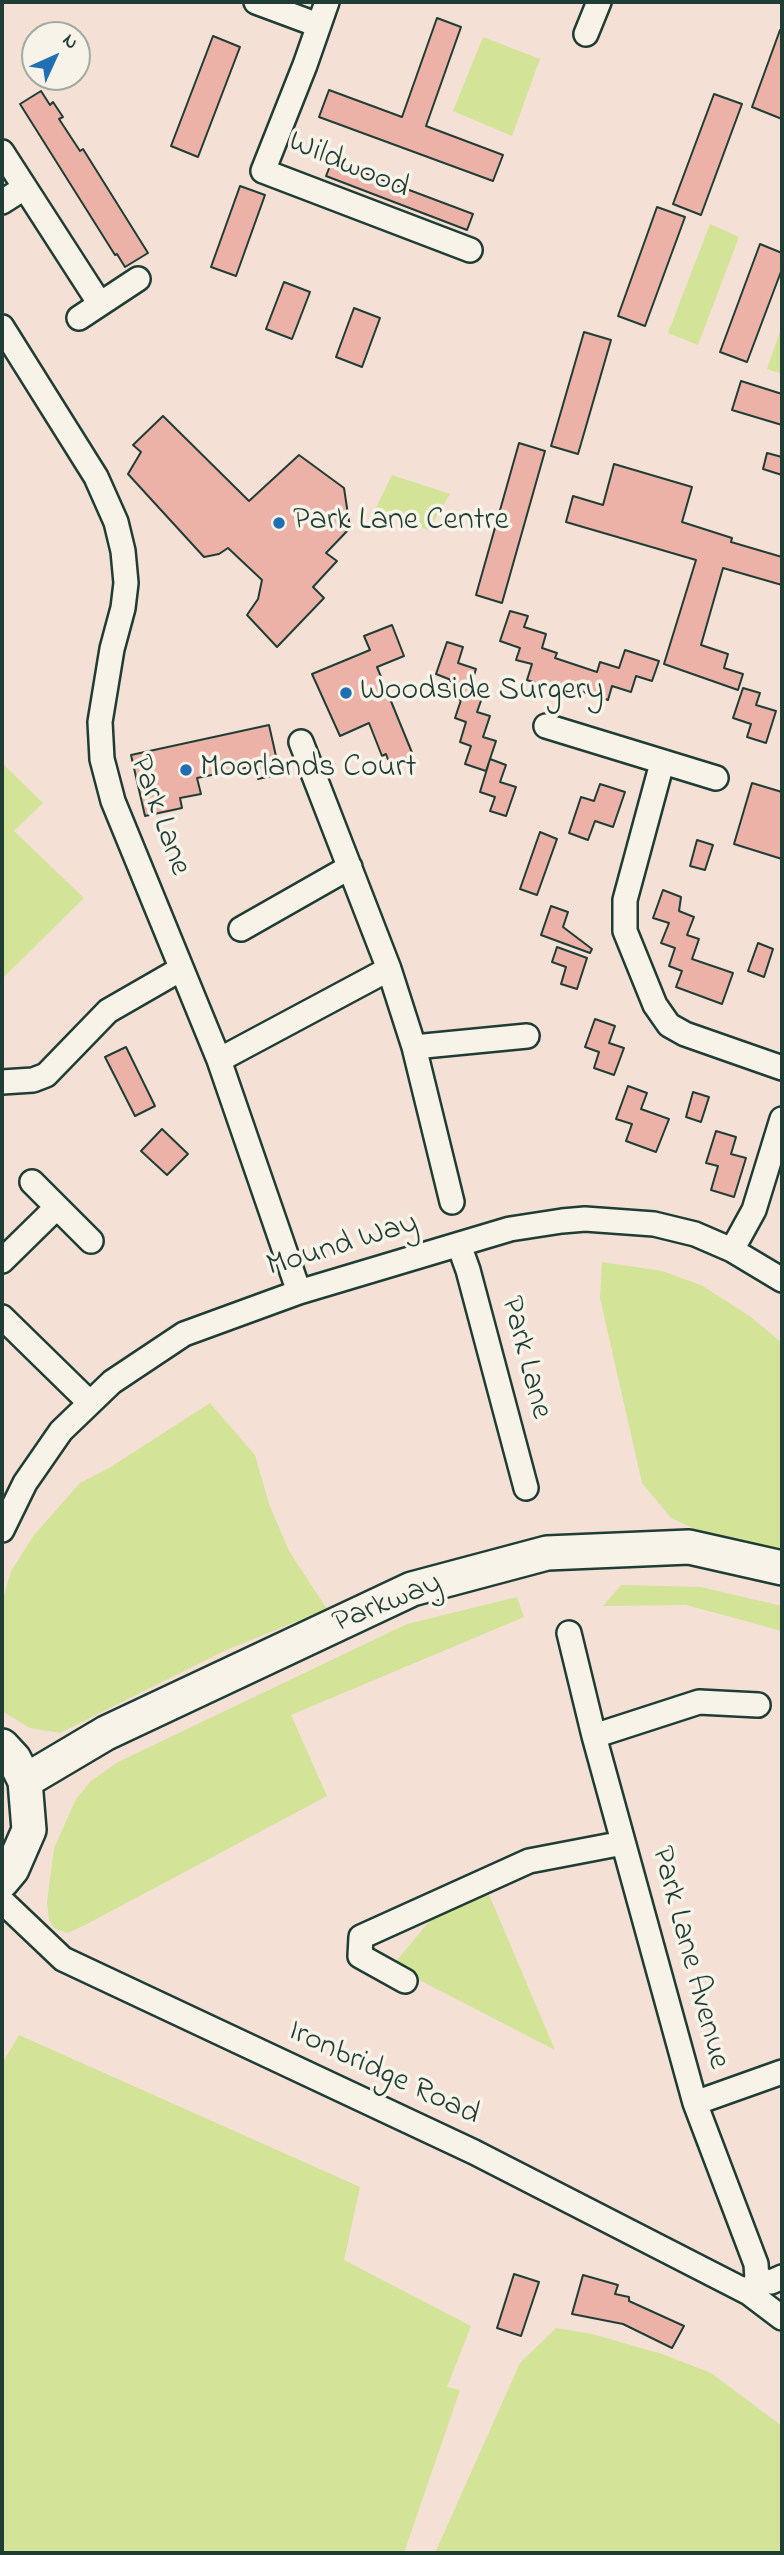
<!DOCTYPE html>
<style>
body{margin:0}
#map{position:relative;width:784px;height:2555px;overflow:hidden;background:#f4e0d5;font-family:"Indie Flower",sans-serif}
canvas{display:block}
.frame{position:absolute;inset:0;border:4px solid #1f3d34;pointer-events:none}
.north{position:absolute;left:21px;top:21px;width:70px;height:70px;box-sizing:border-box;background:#f7f3e8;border:2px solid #a1aaa0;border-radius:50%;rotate:45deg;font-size:19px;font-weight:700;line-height:28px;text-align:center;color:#1f3d34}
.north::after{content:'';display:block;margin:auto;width:24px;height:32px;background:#1f6fb2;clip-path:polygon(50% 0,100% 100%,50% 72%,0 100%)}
</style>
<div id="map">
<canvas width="784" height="2555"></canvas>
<div class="frame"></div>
<div class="north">N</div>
</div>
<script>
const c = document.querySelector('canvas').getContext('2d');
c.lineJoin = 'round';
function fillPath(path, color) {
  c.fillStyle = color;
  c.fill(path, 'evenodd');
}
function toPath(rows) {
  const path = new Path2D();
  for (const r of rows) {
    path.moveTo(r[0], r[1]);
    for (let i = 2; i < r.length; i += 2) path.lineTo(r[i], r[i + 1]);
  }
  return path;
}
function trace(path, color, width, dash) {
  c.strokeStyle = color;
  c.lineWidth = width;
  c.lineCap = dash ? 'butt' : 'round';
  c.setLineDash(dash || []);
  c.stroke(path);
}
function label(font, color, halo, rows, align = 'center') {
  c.font = font + ' "Indie Flower",sans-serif';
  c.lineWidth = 7;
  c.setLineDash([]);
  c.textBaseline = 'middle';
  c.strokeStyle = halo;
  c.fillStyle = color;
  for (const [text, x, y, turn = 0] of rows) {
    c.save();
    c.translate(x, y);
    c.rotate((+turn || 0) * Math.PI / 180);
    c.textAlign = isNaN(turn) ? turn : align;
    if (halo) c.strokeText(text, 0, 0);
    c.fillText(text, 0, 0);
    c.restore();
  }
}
const green = toPath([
 [483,37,540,59,512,136,453,111],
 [710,224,739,237,698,345,668,333],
 [782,326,782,374,767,369],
 [392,475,450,494,428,530,375,510],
 [2,763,43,803,14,831,84,898,2,979],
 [602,1262,662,1271,701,1285,751,1317,782,1343,782,1549,708,1535,671,1518,642,1483,600,1298],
 [210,1403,255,1455,269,1504,289,1551,327,1609,224,1651,60,1733,30,1728,2,1711,2,1602,11,1571,34,1535,80,1483,109,1468],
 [621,1585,701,1587,782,1606,782,1631,686,1605,603,1606],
 [517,1597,524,1617,291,1715,327,1796,89,1923,68,1933,55,1929,49,1920,47,1902,54,1848,76,1799,91,1781,118,1762,407,1624],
 [487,1890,555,2050,392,1966,432,1918],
 [19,2035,360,2187,344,2260,471,2326,447,2387,460,2390,404,2553,2,2553,2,2064],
 [556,2328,592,2334,662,2354,711,2373,782,2426,782,2553,435,2553,520,2363]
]);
const building = toPath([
 [437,18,461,27,426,126,503,155,493,181,319,117,329,90,402,117,437,18],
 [780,30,782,30,782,119,752,107,780,30],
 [213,36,240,47,198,157,171,146,213,36],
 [41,91,50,105,53,102,63,117,59,119,80,151,83,149,148,253,125,267,117,254,115,255,20,104,41,91],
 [714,94,742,104,701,215,673,204,714,94],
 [332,161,473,214,467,230,326,176,332,161],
 [240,186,265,195,236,276,211,267,240,186],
 [657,207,685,217,645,326,618,316,657,207],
 [760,244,782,253,782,269,747,362,720,352,760,244],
 [284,282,310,292,292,339,266,329,284,282],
 [354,308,380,318,362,367,336,357,354,308],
 [584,332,611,340,578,454,551,446,584,332],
 [741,381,782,394,782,425,732,410,741,381],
 [163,416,249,501,299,455,344,488,350,528,326,553,337,561,313,587,324,598,277,647,247,615,258,599,262,580,228,548,219,554,204,557,128,474,141,452,133,445,163,416],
 [519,443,545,451,502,603,476,595,519,443],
 [767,453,782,457,782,475,763,469,767,453],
 [614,464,692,487,682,522,732,538,731,542,782,557,782,585,723,568,701,645,728,654,724,668,743,674,738,690,664,664,696,560,566,522,573,496,603,505,614,464],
 [510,611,528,616,524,627,546,634,542,648,557,653,555,658,597,672,600,662,619,668,625,650,659,661,652,681,636,676,631,692,612,686,608,700,562,685,560,691,527,680,532,664,516,660,520,648,500,641,510,611],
 [392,625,404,656,377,667,413,755,390,765,386,754,382,756,369,723,340,736,312,674,370,650,364,636,392,625],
 [447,642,463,647,458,663,476,669,470,688,484,692,477,712,490,716,483,737,496,741,486,771,465,764,471,746,460,742,466,722,455,718,461,700,446,695,451,680,436,674,447,642],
 [743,688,760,693,756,705,776,711,766,743,747,737,751,724,733,718,743,688],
 [269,725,280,774,258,779,255,766,197,778,201,794,180,798,182,808,145,816,131,755,269,725],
 [490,759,506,765,500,782,516,787,506,816,490,811,495,797,480,792,490,759],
 [752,783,782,792,782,859,734,844,752,783],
 [600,784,625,792,613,827,595,821,588,840,569,833,581,797,594,801,600,784],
 [540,832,557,839,537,895,520,889,540,832],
 [697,840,713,845,705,870,690,866,697,840],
 [663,890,681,897,679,911,694,917,687,935,699,939,692,959,733,973,722,1004,676,987,682,971,669,966,675,948,661,943,669,923,653,918,663,890],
 [551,906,568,912,563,927,592,949,590,953,541,935,551,906],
 [758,943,773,949,764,977,748,971,758,943],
 [557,947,587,958,577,989,561,984,566,967,552,962,557,947],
 [595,1019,615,1026,609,1043,624,1048,614,1075,594,1068,599,1052,585,1047,595,1019],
 [126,1047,155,1106,135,1116,105,1057,126,1047],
 [628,1086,647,1093,641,1109,669,1119,656,1152,626,1141,632,1124,616,1119,628,1086],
 [693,1092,709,1097,701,1122,686,1117,693,1092],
 [162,1129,188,1154,167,1175,141,1151,162,1129],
 [716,1131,736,1137,731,1154,746,1158,734,1197,711,1190,718,1166,706,1163,716,1131],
 [514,2274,539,2282,521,2336,497,2328,514,2274],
 [583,2275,618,2285,615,2294,629,2297,629,2301,684,2326,672,2348,623,2324,572,2314,583,2275]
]);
const street = toPath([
 [256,2,318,25],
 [327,2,305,65,263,171,470,250],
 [586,34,599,2],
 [2,152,100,304],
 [2,202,24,188],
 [79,318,138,279],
 [2,327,96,477,116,522,123,551,126,583,123,608,112,649,100,722,102,759,113,801,219,1060,299,1292],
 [546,726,716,778],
 [301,742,389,969,414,1047,452,1202],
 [662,763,625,900,625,931,655,1005,669,1025,685,1034,782,1068],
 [241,929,350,867],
 [414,1047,527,1036],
 [219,1060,389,969],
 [2,1082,33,1080,46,1075,108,1011,181,969],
 [32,1182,91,1241],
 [459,1245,468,1270,526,1488],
 [732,1250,754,1210,782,1119],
 [2,1261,57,1207],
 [2,1317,89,1402],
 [2,1530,25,1483,61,1431,112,1382,184,1334,299,1292,510,1229,562,1221,585,1219,654,1224,695,1234,732,1250,782,1280],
 [569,1633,594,1736,695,2103,756,2264,757,2279,749,2293],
 [594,1736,699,1702,758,1705],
 [2,1901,63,1959,474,2152,749,2293,782,2318],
 [405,1981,360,1956,361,1937,529,1861,623,1843],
 [695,2103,782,2072],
 [757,2279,771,2282,782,2277]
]);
const secondary = toPath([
 [2,1746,14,1759,25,1781,29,1830,12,1869,2,1881],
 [25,1781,106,1733,412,1589,547,1553,689,1547,782,1568]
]);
const markers = [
 [279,523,7,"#1f6fb2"],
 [346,693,7,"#1f6fb2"],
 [186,770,7,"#1f6fb2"]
];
const streetNames = [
 ["Wildwood",348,167,23],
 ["Park Lane",158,816,70],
 ["Mound Way",343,1247,-17],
 ["Park Lane",524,1358,75],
 ["Parkway",388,1605,-22],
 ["Park Lane Avenue",688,1958,75],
 ["Ironbridge Road",383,2075,25]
];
const poiNames = [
 ["Park Lane Centre",293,523],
 ["Woodside Surgery",360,693],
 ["Moorlands Court",200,770]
];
fillPath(green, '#d3e498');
fillPath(building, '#ecb2a8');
trace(building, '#1f3d34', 2);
trace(street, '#1f3d34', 28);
trace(secondary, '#1f3d34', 38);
trace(street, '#f7f3e8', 23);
trace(secondary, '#f7f3e8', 33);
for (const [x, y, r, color] of markers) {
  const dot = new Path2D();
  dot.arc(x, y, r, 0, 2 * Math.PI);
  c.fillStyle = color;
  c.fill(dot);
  trace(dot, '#f7f3e8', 2.5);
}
label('32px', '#1f3d34', '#f7f3e8', streetNames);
label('32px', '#1f3d34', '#f7f3e8', poiNames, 'left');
</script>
